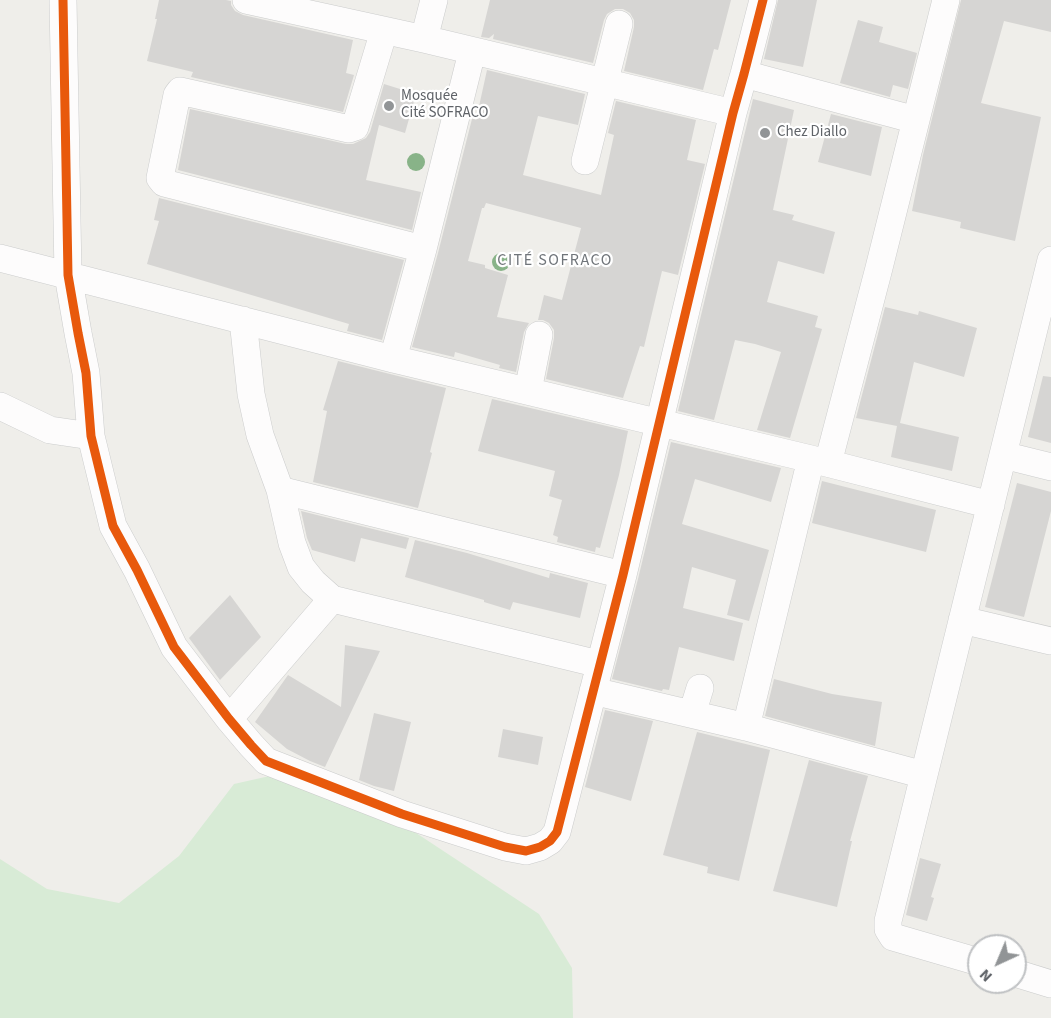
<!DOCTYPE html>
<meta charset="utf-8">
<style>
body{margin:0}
#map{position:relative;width:1051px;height:1018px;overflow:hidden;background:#efeeea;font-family:"Source Sans 3",sans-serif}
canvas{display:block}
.north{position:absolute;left:967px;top:934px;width:60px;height:60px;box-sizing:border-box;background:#fff;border:2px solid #bfc1c3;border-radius:50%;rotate:224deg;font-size:16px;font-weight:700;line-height:24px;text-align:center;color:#5f6368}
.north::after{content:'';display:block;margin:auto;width:21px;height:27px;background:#919496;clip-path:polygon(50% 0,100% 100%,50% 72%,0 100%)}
</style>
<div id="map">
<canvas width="1051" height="1018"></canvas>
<div class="north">N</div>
</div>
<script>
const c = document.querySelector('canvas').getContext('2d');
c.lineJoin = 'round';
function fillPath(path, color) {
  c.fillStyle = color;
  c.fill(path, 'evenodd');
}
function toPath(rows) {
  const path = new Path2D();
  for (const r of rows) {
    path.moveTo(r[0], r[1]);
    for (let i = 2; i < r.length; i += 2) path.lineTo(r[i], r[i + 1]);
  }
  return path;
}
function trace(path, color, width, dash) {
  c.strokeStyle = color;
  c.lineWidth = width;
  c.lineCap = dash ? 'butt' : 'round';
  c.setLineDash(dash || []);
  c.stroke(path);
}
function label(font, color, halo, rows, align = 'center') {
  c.font = font + ' "Source Sans 3",sans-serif';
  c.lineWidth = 4.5;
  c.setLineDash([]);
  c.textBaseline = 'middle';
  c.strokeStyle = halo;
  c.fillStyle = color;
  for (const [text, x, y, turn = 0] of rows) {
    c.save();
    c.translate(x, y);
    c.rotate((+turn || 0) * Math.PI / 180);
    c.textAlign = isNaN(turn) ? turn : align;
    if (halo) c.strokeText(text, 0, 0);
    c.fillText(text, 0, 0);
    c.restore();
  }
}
const green = toPath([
 [283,773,360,796,539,914,572,968,573,1018,0,1018,0,859,47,889,119,903,179,856,234,784]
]);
const building = toPath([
 [159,0,226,0,231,1,231,5,235,11,243,15,353,40,346,73,354,75,343,112,191,77,193,72,147,61,157,19,155,19],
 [490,0,731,0,718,50,714,49,703,90,624,71,634,27,634,20,630,13,623,9,615,9,607,14,604,20,593,63,493,39,494,34,489,38,481,37],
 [778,0,817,0,803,67,764,59],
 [961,0,1051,0,1051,32,1004,21,981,103,1041,117,1015,241,960,228,961,222,912,211,923,155],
 [858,20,883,27,879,42,917,53,908,89,893,85,890,97,840,83],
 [487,70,585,94,578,125,538,116,523,175,601,195,614,135,608,133,616,101,696,120,687,160,705,164,678,275,662,271,644,347,640,346,623,398,546,379,554,338,554,330,549,323,543,320,538,320,544,295,562,300,581,228,486,203,484,208,482,208,468,261,485,265,485,268,508,275,497,317,529,323,524,332,516,372,499,368,500,365,455,352,454,357,412,347,438,253,473,115,476,120],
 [384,84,416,94,405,133,379,125,366,180,421,192,412,230,178,170,190,109,346,144,353,144,366,138,370,132],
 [753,99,794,110,773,210,794,215,792,220,835,232,824,274,778,261,767,302,818,316,815,327,822,329,790,438,757,430,781,352,755,344,735,340,714,420,678,411],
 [831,114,882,127,871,176,818,162],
 [159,198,404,260,382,340,347,331,349,324,147,264,159,221,154,220],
 [885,307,918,315,919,311,977,328,964,377,914,362,900,423,959,437,952,471,891,457,897,426,856,418],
 [338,361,446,388,430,452,432,453,418,508,313,482,327,411,323,410],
 [1043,376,1051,377,1051,443,1028,437],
 [492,399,628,431,619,475,600,548,596,547,595,552,557,542,558,537,553,535,562,500,549,496,555,471,478,451],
 [671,442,781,468,771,502,695,479,682,524,769,550,749,621,727,615,736,580,692,567,683,608,743,623,734,661,679,647,669,690,663,689,662,691,612,679,638,579],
 [822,481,936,510,926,552,812,523],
 [1017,483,1051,492,1051,511,1024,617,985,607],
 [301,511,409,538,406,549,361,538,355,562,312,550,307,538],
 [415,540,467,553,549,578,550,573,588,583,580,618,513,602,510,610,484,602,484,600,405,577],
 [230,595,261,637,220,680,189,638],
 [345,645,380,651,325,767,310,761,287,749,255,722,288,675,341,707],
 [774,679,832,694,882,702,875,746,765,716],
 [605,710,653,721,631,801,585,787],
 [374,713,411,722,394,791,374,786,359,780],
 [503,729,543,737,538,765,498,757],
 [697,732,770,750,739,881,707,873,708,867,663,855],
 [809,760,868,776,850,841,852,841,837,907,773,891],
 [920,858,941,864,931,897,934,898,927,921,906,915]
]);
const minor = toPath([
 [63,0,68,275,78,333,86,373,91,436,113,526,137,570,174,647,229,719,251,745,266,761,402,814,505,847,526,851,540,847,550,841,557,832,623,575,733,113,744,74,763,0],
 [246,0,424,39,733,113],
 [384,31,355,127,349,129,180,91,177,95,160,178,164,183,423,249],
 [424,39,434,0],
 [744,74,916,120],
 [585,161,619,24],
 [0,258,393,359,811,459,991,505],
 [243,320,251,394,260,435,280,490,292,543,301,567,313,582,332,599,599,664],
 [393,359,423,249,472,52],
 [528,391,539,335],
 [0,406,50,430,91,436],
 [1003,455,1051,467],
 [828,463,879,268,946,0],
 [280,490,623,575],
 [962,620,1051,641],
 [593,691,746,727,924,775],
 [692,714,700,688],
 [229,719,332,599],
 [746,727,811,459],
 [979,962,893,937,888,929,888,921,1051,260],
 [1015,973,1051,984]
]);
const cycleway = toPath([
 [63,0,68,275,78,333,86,373,91,436,113,526,137,570,174,647,229,719,251,745,266,761,402,814,505,847,526,851,540,847,550,841,557,832,623,575,733,113,744,74,763,0]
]);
const trees = [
 [416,162],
 [501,262]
];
const markers = [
 [389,106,6,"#919496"],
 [765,133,6,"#919496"]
];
const poiNames = [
 ["Mosquée",401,97],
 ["Cité SOFRACO",401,114],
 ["Chez Diallo",777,133]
];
const neighbourhoodNames = [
 ["CITÉ SOFRACO",555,261]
];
fillPath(green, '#d8ebd6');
fillPath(building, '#d6d5d3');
trace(minor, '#cbcccc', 28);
trace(minor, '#fdfcfc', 27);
trace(cycleway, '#e8590c', 9);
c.fillStyle = '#88b388';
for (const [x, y] of trees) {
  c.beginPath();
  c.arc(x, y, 9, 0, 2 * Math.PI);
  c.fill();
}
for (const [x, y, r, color] of markers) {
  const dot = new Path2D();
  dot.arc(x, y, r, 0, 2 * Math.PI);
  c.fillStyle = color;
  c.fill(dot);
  trace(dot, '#fff', 2);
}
label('15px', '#5f6368', '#fff', poiNames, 'left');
c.letterSpacing = '1.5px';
label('16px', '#70757a', '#fff', neighbourhoodNames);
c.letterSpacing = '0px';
</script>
